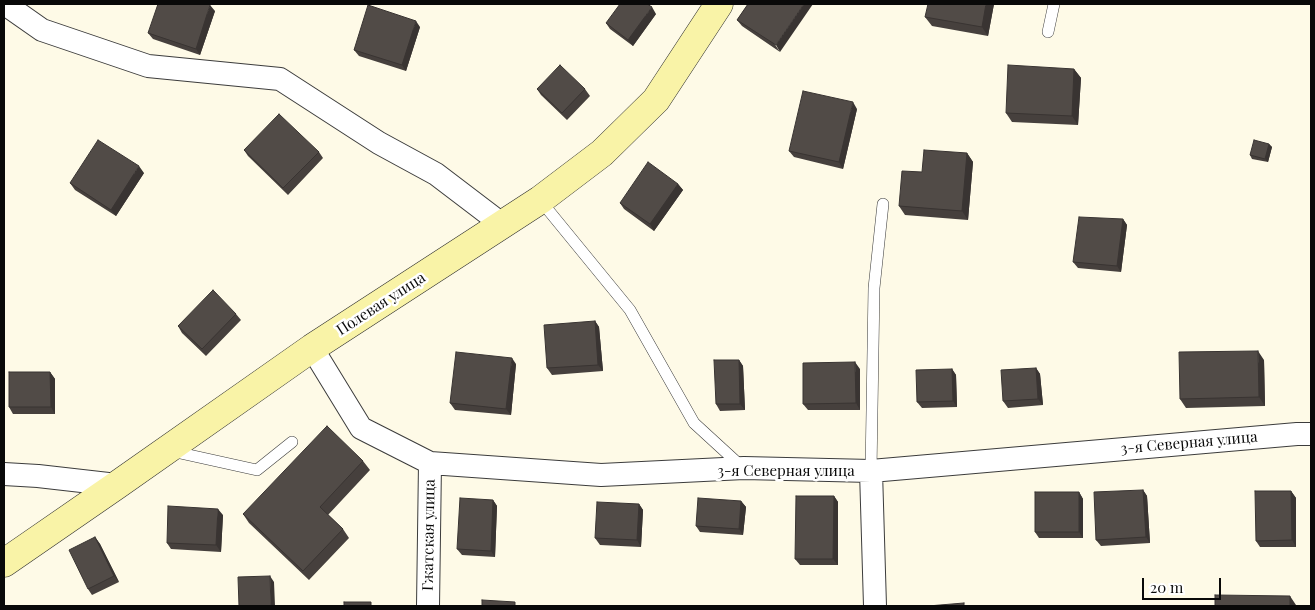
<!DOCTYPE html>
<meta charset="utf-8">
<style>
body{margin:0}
#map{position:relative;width:1315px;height:610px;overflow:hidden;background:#fefae7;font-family:"Playfair Display",serif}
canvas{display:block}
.frame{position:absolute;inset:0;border:5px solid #090909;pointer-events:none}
.scale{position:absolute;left:1142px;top:578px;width:79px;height:22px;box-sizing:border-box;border:2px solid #090909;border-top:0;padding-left:6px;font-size:15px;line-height:18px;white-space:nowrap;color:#090909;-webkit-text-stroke:4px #fff;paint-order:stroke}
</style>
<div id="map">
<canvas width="1315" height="610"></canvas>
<div class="frame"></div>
<div class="scale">20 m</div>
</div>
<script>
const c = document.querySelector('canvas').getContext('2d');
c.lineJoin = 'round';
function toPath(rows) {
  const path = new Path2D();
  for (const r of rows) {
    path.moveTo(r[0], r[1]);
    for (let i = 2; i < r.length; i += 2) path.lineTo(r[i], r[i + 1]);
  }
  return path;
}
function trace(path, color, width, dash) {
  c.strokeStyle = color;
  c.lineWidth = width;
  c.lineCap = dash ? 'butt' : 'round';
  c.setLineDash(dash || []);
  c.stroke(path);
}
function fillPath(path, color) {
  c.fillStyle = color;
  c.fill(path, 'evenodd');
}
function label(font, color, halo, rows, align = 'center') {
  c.font = font + ' "Playfair Display",serif';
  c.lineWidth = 5;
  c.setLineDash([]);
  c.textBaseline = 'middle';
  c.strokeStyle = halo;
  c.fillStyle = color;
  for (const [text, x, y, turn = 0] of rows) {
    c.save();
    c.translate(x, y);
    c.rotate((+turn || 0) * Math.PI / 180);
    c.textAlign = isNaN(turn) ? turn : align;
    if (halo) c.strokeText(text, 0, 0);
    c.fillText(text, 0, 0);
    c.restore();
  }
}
const service = toPath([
 [1048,32,1054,4],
 [540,200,630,310,694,423,742,467],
 [171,451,257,470,292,442],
 [871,471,874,288,883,204]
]);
const minor = toPath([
 [5,4,42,30,148,66,280,79,379,143,436,174,503,225],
 [312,348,361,428,430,463,601,475,744,468,871,471,1297,434,1311,434],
 [871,471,875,606],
 [4,474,38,476,117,485],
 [428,606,430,463]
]);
const secondary = toPath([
 [4,563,117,485,312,348,540,200,602,153,656,100,719,4]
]);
const wall = toPath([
 [748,4,780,52,742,26,737,20],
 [994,4,988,36,932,26,925,17],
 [215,11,200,55,153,39,148,33],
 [656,14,633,46,610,29,606,23],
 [420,27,406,71,359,56,354,50],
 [1074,69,1081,78,1078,125,1012,122,1006,113],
 [537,89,585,89,590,96,567,120,541,95],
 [857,109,843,169,794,157,789,151],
 [1269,144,1272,147,1268,162,1252,159,1250,155],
 [244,150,319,152,323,158,288,195,248,156],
 [967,153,973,162,968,220,905,215,899,206,922,172],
 [144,173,116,216,75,190,70,183],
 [678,184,683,190,654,231,624,209,620,203],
 [1123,219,1127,225,1121,272,1078,268,1073,262],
 [236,314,241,320,206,356,182,333,178,326],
 [595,321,599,327,603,371,552,375,547,368],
 [739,360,743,366,745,410,720,411,716,404],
 [1264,360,1265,406,1186,408,1180,399],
 [516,364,511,415,455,410,450,403],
 [1036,368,1040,374,1043,405,1008,408,1003,401],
 [860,369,860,410,808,410,803,404],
 [952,369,956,375,957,407,922,408,917,402],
 [50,372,55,379,55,414,13,414,9,407],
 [363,461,370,470,328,515,343,529,349,538,309,580,249,523,243,514],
 [1143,490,1147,496,1150,543,1101,546,1096,540],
 [1291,491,1296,498,1296,547,1260,547,1256,541],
 [1079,492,1083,499,1083,538,1039,538,1035,532],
 [834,496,838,502,838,565,800,565,795,559],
 [493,500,497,506,495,557,462,555,457,549],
 [741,501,746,507,743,535,700,532,696,526],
 [639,504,643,510,641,547,600,545,595,538],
 [223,515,221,552,171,549,167,543],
 [95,537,100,544,119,582,92,595,88,589]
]);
const shadedWall = toPath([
 [804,4,813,4,780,52,776,45],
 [986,4,994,4,988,36,982,27],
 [210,5,215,11,200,55,196,49],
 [652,7,656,14,633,46,628,40],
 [416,21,420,27,406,71,402,65],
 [1074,69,1081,78,1078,125,1072,116],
 [853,102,857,109,843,169,839,162],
 [1269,144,1272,147,1268,162,1265,159],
 [967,153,973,162,968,220,962,211],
 [139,166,144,173,116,216,111,210],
 [678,184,683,190,654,231,650,224],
 [1123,219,1127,225,1121,272,1117,266],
 [595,321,599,327,603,371,598,365],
 [1258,351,1264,360,1265,406,1259,397],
 [512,358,516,364,511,415,506,409],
 [739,360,743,366,745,410,740,404],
 [855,362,860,369,860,410,856,403],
 [1036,368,1040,374,1043,405,1038,399],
 [952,369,956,375,957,407,953,401],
 [50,372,55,379,55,414,51,407],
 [1143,490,1147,496,1150,543,1146,537],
 [1291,491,1296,498,1296,547,1292,540],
 [1079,492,1083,499,1083,538,1079,532],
 [834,496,838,502,838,565,833,559],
 [493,500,497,506,495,557,491,551],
 [741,501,746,507,743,535,739,529],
 [639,504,643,510,641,547,637,540],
 [218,509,223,515,221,552,216,545],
 [95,537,100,544,119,582,114,576],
 [270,576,274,582,275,606,271,606],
 [1290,596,1296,605,1296,606,1290,606]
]);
const building = toPath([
 [158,4,207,4,210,5,196,49,148,33,158,4],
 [620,4,647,4,652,7,628,40,606,23,620,4],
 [748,4,804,4,776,45,737,20,748,4],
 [928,4,986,4,982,27,925,17,928,4],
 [368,5,416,21,402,65,354,50,368,5],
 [560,65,585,89,562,113,537,89,560,65],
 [1008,65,1074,69,1072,116,1006,113,1008,65],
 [803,91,853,102,839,162,789,151,803,91],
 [279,114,319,152,283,188,244,150,279,114],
 [98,140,139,166,111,210,70,183,98,140],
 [1254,140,1269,144,1265,159,1250,155,1254,140],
 [924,150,967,153,962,211,899,206,902,171,922,172,924,150],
 [648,162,678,184,650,224,620,203,648,162],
 [1079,217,1123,219,1117,266,1073,262,1079,217],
 [213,290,236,314,202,349,178,326,213,290],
 [595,321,598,365,547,368,544,325,595,321],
 [1258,351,1259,397,1180,399,1179,352,1258,351],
 [456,352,512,358,506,409,450,403,456,352],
 [714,360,739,360,740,404,716,404,714,360],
 [855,362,856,403,803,404,803,363,855,362],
 [1036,368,1038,399,1003,401,1001,370,1036,368],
 [952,369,953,401,917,402,916,370,952,369],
 [9,372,50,372,51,407,9,407,9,372],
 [327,426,363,461,320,507,343,529,303,571,243,514,327,426],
 [1143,490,1146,537,1096,540,1094,492,1143,490],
 [1255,491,1291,491,1292,540,1256,541,1255,491],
 [1035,492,1079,492,1079,532,1035,532,1035,492],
 [796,496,834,496,833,559,795,559,796,496],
 [460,498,493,500,491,551,457,549,460,498],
 [698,498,741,501,739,529,696,526,698,498],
 [597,502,639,504,637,540,595,538,597,502],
 [168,506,218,509,216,545,167,543,168,506],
 [95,537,114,576,88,589,69,550,95,537],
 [270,576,271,606,239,606,238,577,270,576],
 [1215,595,1290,596,1290,606,1215,606,1215,595],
 [482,600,515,602,515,606,482,606,482,600],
 [344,602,371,602,371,606,344,606,344,602],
 [964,603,964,606,928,606,964,603]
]);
const streetNames = [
 ["Полевая улица",381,304,-33],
 ["3-я Северная улица",1189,443,-5],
 ["3-я Северная улица",786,471],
 ["Гжатская улица",429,535,-89]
];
trace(service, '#3c3c3c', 12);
trace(minor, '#3c3c3c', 24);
trace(secondary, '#2b2b2b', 29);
trace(service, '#fff', 11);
trace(minor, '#fff', 22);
trace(secondary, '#f9f3a7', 28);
fillPath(wall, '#46403d');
fillPath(shadedWall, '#393432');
fillPath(building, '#514b47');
trace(building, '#393432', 1);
label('15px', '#090909', '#fff', streetNames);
</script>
